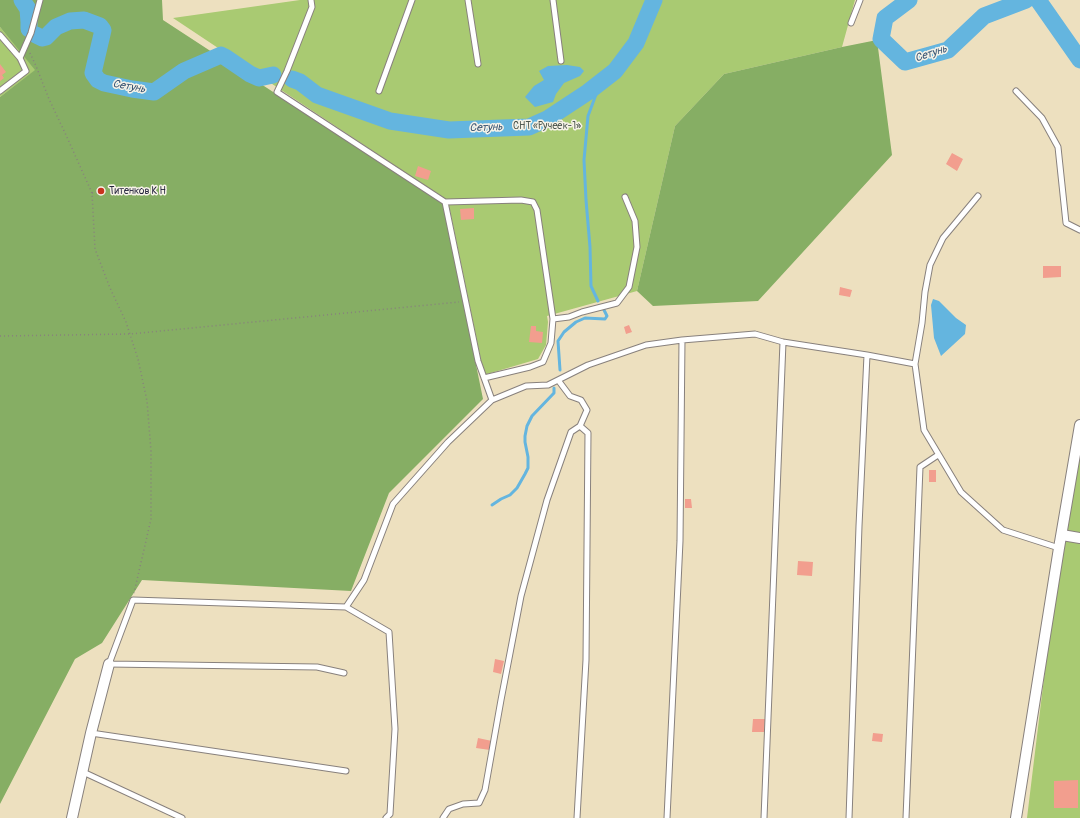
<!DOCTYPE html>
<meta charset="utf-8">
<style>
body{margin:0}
canvas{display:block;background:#ede0bf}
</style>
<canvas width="1080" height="818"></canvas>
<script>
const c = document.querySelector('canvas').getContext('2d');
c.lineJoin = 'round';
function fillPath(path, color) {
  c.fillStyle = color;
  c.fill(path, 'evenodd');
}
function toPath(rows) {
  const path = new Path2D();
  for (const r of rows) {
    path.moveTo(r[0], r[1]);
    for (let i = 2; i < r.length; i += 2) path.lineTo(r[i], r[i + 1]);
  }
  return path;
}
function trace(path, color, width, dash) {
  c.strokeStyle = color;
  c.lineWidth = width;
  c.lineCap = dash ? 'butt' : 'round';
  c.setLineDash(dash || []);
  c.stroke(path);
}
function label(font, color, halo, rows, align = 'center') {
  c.font = font + ' Pangolin,sans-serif';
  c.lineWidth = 3;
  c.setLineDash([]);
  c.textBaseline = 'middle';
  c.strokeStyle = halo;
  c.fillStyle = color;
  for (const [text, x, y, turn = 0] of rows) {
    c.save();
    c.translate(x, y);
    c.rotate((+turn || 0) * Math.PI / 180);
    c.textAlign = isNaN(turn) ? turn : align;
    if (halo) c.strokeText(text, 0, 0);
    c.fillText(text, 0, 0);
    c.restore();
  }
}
const green = toPath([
 [300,0,855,0,842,47,724,74,675,126,637,291,547,316,548,322,546,345,538,359,484,375,448,201,173,18],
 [0,27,36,70,0,97],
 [1080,451,1080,818,1027,818,1049,637]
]);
const forest = toPath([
 [0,0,162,0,163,20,443,203,483,399,389,493,351,591,142,580,102,643,75,659,0,804,0,97,35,70,0,27],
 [877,40,892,155,758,301,653,306,637,291,675,126,724,74,842,47]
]);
const water = toPath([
 [567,65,580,67,584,71,580,76,564,83,556,94,553,102,535,107,525,97,534,86,544,80,539,71,548,66],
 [933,299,939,301,956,318,966,325,965,334,941,356,934,338,931,305]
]);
const stream = toPath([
 [598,301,591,286,590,247,586,200,584,160,588,116,601,81],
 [560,370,558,341,564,332,576,322,585,318,605,319,607,316,603,308],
 [492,505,501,499,510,495,517,488,525,474,528,468,528,457,525,442,525,436,527,426,532,416,554,393,554,388]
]);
const river = toPath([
 [22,0,28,9,29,22,29,29],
 [909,0,885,18,881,39,905,62,948,50,984,16,1026,0],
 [1038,0,1080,60],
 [36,35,42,38,46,37,56,27,70,21,84,20,100,26,103,30,93,73,98,80,104,83,132,89,154,92,184,71,221,55,225,57,250,74,259,78,273,75],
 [292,79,300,82,317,95,390,121,449,130,529,127,547,119,588,92,615,71,636,43,654,0]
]);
const building = toPath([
 [0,64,6,72,2,75,4,78,0,81],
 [952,153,963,159,957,171,946,164],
 [418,166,431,171,428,180,415,176],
 [474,208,474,219,461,220,460,209],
 [1043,266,1061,266,1061,277,1043,278],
 [840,287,852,290,850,297,839,295],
 [629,325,632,332,626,334,624,327],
 [531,326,536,326,536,331,543,332,542,343,529,342],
 [929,470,936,470,936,482,929,482],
 [685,499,691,499,692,508,685,508],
 [798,561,813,562,812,576,797,575],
 [495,659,504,661,501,674,493,672],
 [753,719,765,719,764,732,752,732],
 [873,733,883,734,882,742,872,741],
 [478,738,492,741,490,750,476,748],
 [1078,780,1078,808,1054,808,1054,781]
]);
const path = toPath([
 [30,53,36,66,49,99,66,135,92,193,95,249,110,288,126,322,138,359,147,401,151,451,151,519,134,593],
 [92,193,101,191],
 [0,336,130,334,459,302]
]);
const service = toPath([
 [311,0,312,7,287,71,277,92,445,202,478,361,492,400],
 [468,0,478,64],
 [553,0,561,61],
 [851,23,860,0],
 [0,35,20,58,26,71,0,91],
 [20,58,31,33,40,0],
 [379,91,412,0],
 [1016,91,1042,118,1058,147,1066,223,1080,230],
 [978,196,943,238,930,265,925,292,922,323,915,364,924,430,961,492,1003,530,1059,548],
 [445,202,521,200,533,202,537,210,553,319,551,343,543,362,530,367,484,378],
 [553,319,569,317,582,312,617,303,629,287,637,247,635,221,625,197],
 [558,380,570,396,581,400,587,410,580,426],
 [346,607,364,580,393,504,448,442,492,400,526,386,548,385,588,365,646,345,682,340,755,334,783,342,867,355,915,364],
 [344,673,317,667,109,664,133,600,346,607,389,632,395,729,390,814,386,818],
 [91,733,346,771],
 [83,772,182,818],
 [443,818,449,809,463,804,479,803,485,790,501,700,521,596,547,500,571,432,580,426,588,433,586,660,577,818],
 [667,818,680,541,682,340],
 [764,818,783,342],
 [849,818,859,526,867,355],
 [906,818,920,467,938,455]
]);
const minor = toPath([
 [1062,535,1080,538],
 [72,818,91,733,109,664],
 [1016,818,1059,548,1080,425]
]);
const markers = [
 [101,191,4,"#c8321e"]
];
const parkNames = [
 ["СНТ «Ручеёк-1»",547,126]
];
const poiNames = [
 ["Титенков К Н",109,191]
];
const waterNames = [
 ["Сетунь",931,54,-18],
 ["Сетунь",129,87,10],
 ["Сетунь",486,128,-2]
];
fillPath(green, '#a9ca72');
fillPath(forest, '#86ae64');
fillPath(water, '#64b5df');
trace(stream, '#64b5df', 3);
trace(river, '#64b5df', 17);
fillPath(building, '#f29e8e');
trace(service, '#88817d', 7);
trace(minor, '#88817d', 12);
trace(path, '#88817d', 1.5, [1, 3]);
trace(service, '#fff', 5);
trace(minor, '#fff', 10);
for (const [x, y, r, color] of markers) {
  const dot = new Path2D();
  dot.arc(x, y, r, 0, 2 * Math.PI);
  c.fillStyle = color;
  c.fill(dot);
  trace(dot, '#f7f3e8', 1.5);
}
label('10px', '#4a544c', '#f7f3e8', parkNames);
label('10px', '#22223b', '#f7f3e8', poiNames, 'left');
label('italic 11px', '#395574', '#f7f3e8', waterNames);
</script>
